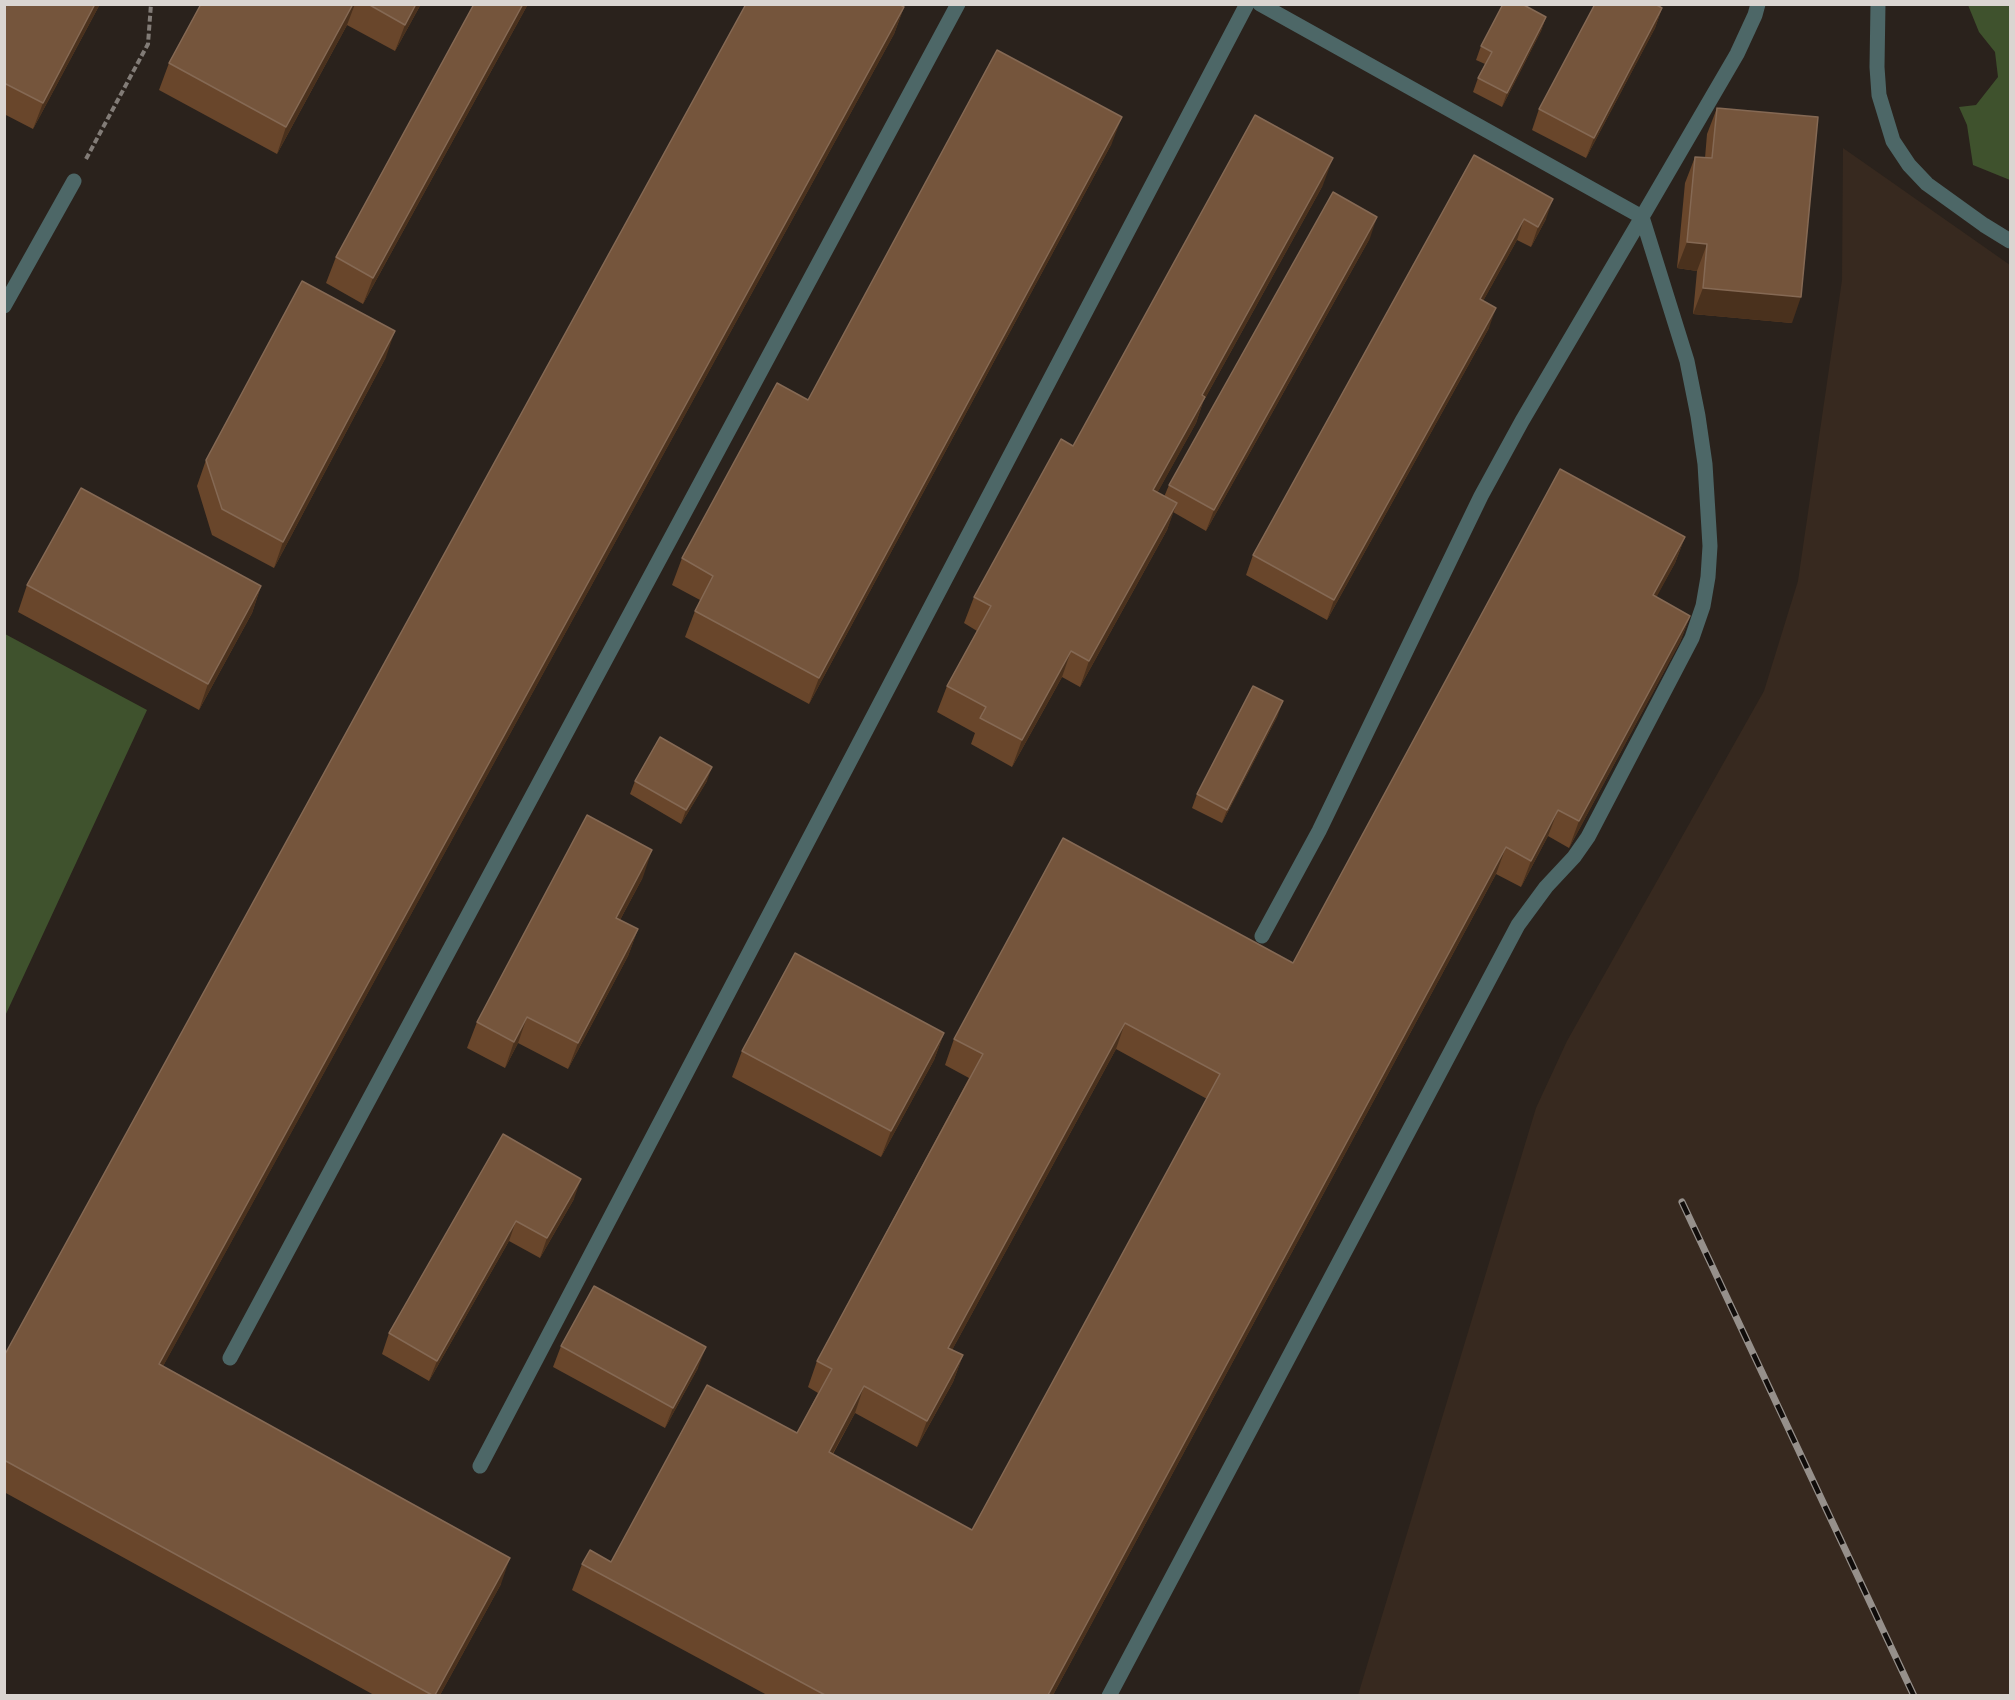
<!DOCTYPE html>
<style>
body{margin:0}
#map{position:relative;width:2015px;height:1700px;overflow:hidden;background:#2a221c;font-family:"Fira Sans",sans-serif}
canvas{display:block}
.frame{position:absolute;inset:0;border:6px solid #dad5d1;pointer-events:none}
</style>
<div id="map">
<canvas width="2015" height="1700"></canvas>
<div class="frame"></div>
</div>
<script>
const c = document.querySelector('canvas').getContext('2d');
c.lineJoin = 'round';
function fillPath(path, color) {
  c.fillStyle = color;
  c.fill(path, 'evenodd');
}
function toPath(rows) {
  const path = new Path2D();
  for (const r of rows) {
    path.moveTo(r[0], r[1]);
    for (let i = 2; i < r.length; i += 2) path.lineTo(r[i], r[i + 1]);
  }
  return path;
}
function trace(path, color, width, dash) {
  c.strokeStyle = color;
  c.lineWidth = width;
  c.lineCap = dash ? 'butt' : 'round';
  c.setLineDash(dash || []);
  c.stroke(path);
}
const built = toPath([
 [1843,148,2010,265,2010,1695,1358,1695,1536,1108,1567,1041,1764,691,1798,581,1842,280]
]);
const green = toPath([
 [1968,5,2010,5,2010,180,1973,165,1967,125,1959,107,1976,105,1998,77,1995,52,1979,32],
 [5,634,147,710,5,1016]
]);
const path = toPath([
 [86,159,148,44,151,4]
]);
const minor = toPath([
 [1260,4,1642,217,1522,421,1481,496,1319,831,1262,936],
 [1878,4,1877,67,1879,95,1893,141,1909,165,1927,184,1984,225,2010,241],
 [4,306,74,181],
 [230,1358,958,4],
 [480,1466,1247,4],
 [1109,1696,1518,925,1546,887,1574,857,1588,837,1692,638,1703,606,1708,577,1710,546,1705,464,1698,416,1687,361,1642,217,1737,54,1755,15,1758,4]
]);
const rail = toPath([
 [1682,1202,1914,1696]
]);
const wall = toPath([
 [4,4,100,4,33,129,4,114],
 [201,4,421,4,395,51,347,25,277,154,159,90,169,63],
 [474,4,528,4,363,304,326,283,336,257],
 [904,7,894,34,163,1366,501,1584,440,1695,374,1695,4,1492,4,1356],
 [1662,8,1655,28,1586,158,1532,130,1539,109],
 [1546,17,1541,31,1502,107,1473,92,1478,78,1485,64,1476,60,1481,46],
 [1717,108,1792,323,1693,314,1697,271,1677,268,1685,183,1695,157,1705,158,1707,134],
 [1112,143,809,704,685,637,695,611,700,600,672,585,682,558,808,400],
 [1474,155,1546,219,1531,247,1517,240,1483,301,1489,328,1327,620,1246,575,1253,555],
 [1323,185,1203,402,1196,423,1157,493,1164,497,1169,485,1370,238,1206,531,1173,512,1167,530,1080,687,1062,677,1012,767,971,744,975,733,937,712,947,686,977,631,964,623,974,597],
 [386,357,274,568,212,535,197,486,206,460],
 [1685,537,1675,563,1656,597,1690,616,1680,642,1569,848,1548,836,1521,887,1496,874,1053,1695,767,1695,572,1590,582,1564,611,1562,797,1433,818,1393,808,1387,817,1361,969,1078,945,1065,954,1039,1293,963],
 [1116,1049,1207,1099,972,1530,833,1454,855,1413,917,1447,953,1382,963,1355,952,1350],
 [27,585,261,586,252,613,199,710,18,612],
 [1278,715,1222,823,1192,808,1197,794],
 [635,781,707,781,681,824,630,794],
 [643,877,620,920,638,929,628,956,568,1069,518,1043,505,1068,467,1048,477,1022],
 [944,1033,934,1060,881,1157,732,1077,742,1051],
 [503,1134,574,1199,540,1258,509,1241,429,1381,382,1354,389,1333],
 [561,1346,698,1368,665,1428,553,1367]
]);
const shadedWall = toPath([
 [95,4,100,4,33,129,43,103],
 [353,4,355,4,347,25,277,154,286,127],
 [416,4,421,4,395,51,405,25],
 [523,4,528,4,363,304,373,278],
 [904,7,894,34,150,1390,159,1364],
 [1662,8,1655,28,1586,158,1594,138],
 [1546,17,1541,31,1502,107,1507,93],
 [1122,117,1112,143,809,704,819,678],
 [1333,158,1323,185,1203,402,1196,423,1144,517,1153,490,1202,395],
 [1553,199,1546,219,1531,247,1538,227],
 [1377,217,1370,238,1206,531,1214,510],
 [1524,219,1517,240,1473,319,1480,299],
 [1687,242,1707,244,1697,271,1677,268],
 [1703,288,1801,297,1792,323,1693,314],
 [1496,308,1489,328,1327,620,1334,600],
 [395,331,386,357,274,568,283,542],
 [1177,503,1167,530,1080,687,1089,661],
 [1685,537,1675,563,1643,622,1653,595],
 [261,586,252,613,199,710,208,684],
 [1690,616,1680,642,1569,848,1579,821],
 [1071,651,1062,677,1012,767,1022,740],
 [1283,701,1278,715,1222,823,1227,810],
 [712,767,707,781,681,824,686,810],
 [1558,810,1548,836,1521,887,1531,861],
 [1506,847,1496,874,1053,1695,1048,1695],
 [652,850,643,877,607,944,616,918],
 [638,929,628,956,568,1069,578,1043],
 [527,1017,518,1043,505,1068,514,1042],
 [1125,1023,1116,1049,939,1374,948,1348],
 [944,1033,934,1060,881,1157,891,1131],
 [581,1179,574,1199,540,1258,547,1238],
 [516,1221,509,1241,429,1381,437,1361],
 [706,1347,698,1368,665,1428,673,1408],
 [963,1355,953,1382,917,1447,927,1421],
 [864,1386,855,1413,819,1478,829,1452],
 [510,1558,501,1584,440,1695,435,1695]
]);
const building = toPath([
 [4,4,95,4,43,103,4,83,4,4],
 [201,4,353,4,286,127,169,63,201,4],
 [368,4,416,4,405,25,368,4],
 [474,4,523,4,373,278,336,257,474,4],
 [746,4,899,4,904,7,159,1364,510,1558,435,1695,432,1695,4,1460,4,1356,746,4],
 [1503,4,1522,4,1546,17,1507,93,1478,78,1492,52,1481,46,1503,4],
 [1595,4,1655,4,1662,8,1594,138,1539,109,1595,4],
 [997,50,1122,117,819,678,695,611,713,576,682,558,777,383,808,400,997,50],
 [1717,108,1818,117,1801,297,1703,288,1707,244,1687,242,1695,157,1712,158,1717,108],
 [1255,115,1333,158,1202,395,1205,397,1153,490,1177,503,1089,661,1071,651,1022,740,980,718,986,707,947,686,991,606,974,597,1061,439,1073,446,1255,115],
 [1474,155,1553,199,1538,227,1524,219,1480,299,1496,308,1334,600,1253,555,1474,155],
 [1333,192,1377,217,1214,510,1169,485,1333,192],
 [302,281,395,331,283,542,222,509,206,460,302,281],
 [1560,469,1685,537,1653,595,1690,616,1579,821,1558,810,1531,861,1506,847,1048,1695,825,1695,582,1564,590,1550,611,1562,707,1385,797,1433,832,1369,817,1361,983,1054,954,1039,1063,838,1293,963,1560,469],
 [1125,1023,1220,1074,972,1530,829,1452,864,1386,927,1421,963,1355,948,1348,1125,1023],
 [81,488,261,586,208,684,27,585,81,488],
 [1253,686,1283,701,1227,810,1197,794,1253,686],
 [660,737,712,767,686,810,635,781,660,737],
 [587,815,652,850,616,918,638,929,578,1043,527,1017,514,1042,477,1022,587,815],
 [795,953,944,1033,891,1131,742,1051,795,953],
 [503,1134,581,1179,547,1238,516,1221,437,1361,389,1333,503,1134],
 [594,1286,706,1347,673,1408,561,1346,594,1286]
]);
fillPath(built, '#37291f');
fillPath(green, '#3f522d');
trace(path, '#827c77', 4, [6, 3]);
trace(minor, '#4d6767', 15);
trace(rail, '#96908b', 7);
trace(rail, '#100c0a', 4.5, [14]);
fillPath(wall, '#69462b');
fillPath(shadedWall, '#4a311d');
fillPath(building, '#75553c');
trace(building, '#856954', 1.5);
</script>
